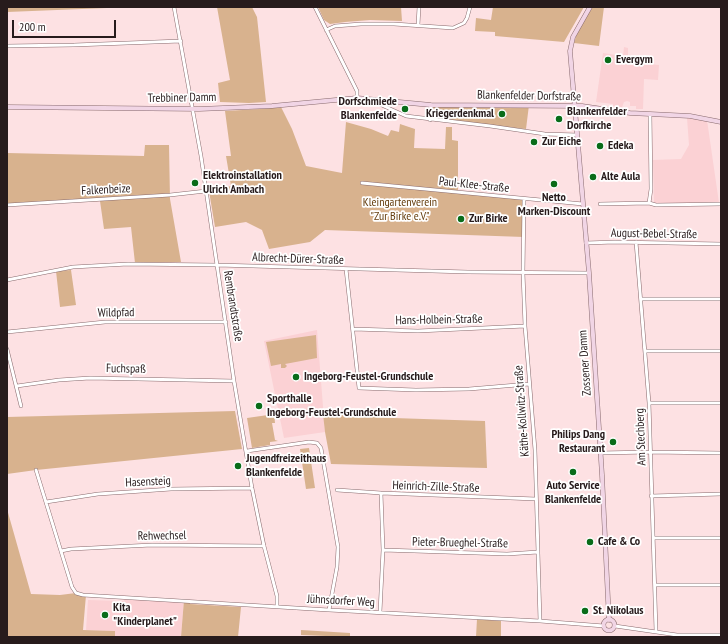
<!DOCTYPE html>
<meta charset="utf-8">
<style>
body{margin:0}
#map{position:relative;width:728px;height:644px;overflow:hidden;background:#fde1e3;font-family:"PT Sans Narrow",sans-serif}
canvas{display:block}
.frame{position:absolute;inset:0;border:8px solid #271b1c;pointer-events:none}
.scale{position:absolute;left:12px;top:20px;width:104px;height:18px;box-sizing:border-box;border:2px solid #271b1c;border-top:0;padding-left:5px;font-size:12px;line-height:14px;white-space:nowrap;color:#271b1c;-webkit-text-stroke:3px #fff;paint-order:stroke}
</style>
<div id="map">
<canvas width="728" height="644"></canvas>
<div class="frame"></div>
<div class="scale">200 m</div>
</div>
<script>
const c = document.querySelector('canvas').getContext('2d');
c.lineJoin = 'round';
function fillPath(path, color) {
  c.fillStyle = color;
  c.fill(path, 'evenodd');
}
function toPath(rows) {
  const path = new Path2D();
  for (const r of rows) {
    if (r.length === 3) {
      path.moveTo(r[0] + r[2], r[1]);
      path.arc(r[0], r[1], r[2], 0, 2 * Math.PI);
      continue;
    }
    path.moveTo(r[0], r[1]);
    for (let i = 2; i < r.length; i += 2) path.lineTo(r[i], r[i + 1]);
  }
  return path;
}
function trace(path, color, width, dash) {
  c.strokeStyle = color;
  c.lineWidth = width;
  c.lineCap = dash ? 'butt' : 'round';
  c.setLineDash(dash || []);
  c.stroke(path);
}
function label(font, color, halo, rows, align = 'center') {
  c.font = font + ' "PT Sans Narrow",sans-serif';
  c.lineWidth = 3.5;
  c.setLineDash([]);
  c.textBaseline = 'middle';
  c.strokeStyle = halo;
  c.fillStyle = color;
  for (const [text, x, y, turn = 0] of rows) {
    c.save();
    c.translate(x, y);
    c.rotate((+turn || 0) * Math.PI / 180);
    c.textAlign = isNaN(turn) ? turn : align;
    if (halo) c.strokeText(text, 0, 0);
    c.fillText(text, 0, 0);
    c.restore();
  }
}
const built = toPath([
 [624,47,628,48,628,57,648,60,648,64,659,65,658,80,644,79,643,109,636,109,636,106,630,106,630,102,627,101,624,102,621,110,613,109,613,104,596,102,603,53,623,56],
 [687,118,707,120,719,203,654,203,653,160,681,159,689,145],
 [317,330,325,432,284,438,264,341],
 [125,596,184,600,181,637,115,637,115,631,86,630,88,600,124,601]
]);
const green = toPath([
 [7,7,132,7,7,12],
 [217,7,252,7,257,17,266,102,249,103,220,102,218,83,230,80],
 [318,7,401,7,402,21,370,20,345,22,330,24,324,20],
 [493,7,584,7,564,42,495,36,495,32,475,31,476,18,491,20],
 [592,7,604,7,599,46,574,43,577,33],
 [431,105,529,105,526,129,430,120],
 [281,107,292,129,306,166,342,173,346,122,371,129,388,136,391,130,399,132,400,124,415,129,414,148,445,149,446,127,452,127,452,140,458,141,458,193,524,200,524,237,325,230,310,242,269,249,262,230,246,222,215,227,209,191,231,186,226,156,231,156,225,111,260,109],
 [145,145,169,145,170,199,181,262,135,263,131,227,104,229,100,201,7,205,7,153,144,156],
 [71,270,76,305,60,307,56,271],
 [316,335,317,358,285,364,287,366,285,368,281,368,281,364,271,366,266,342],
 [235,411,242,449,36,470,7,474,7,417],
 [274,412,275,423,272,423,275,440,278,441,270,442,270,445,252,448,247,418,268,415],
 [323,414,393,418,485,421,487,468,331,464,325,432],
 [309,448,315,488,306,489,300,449],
 [7,509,31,594,60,595,76,593,86,595,83,630,115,631,115,637,7,637],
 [184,600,190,600,190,604,241,607,238,637,181,637],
 [477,619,501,621,501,637,476,637],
 [301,630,350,633,350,637,301,635]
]);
const minor = toPath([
 [174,7,201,156,234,381,252,488,264,546,277,596,277,606],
 [315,7,357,91,357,98],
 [418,25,419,7],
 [326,30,335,26,361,24,394,24,453,28,464,23,467,18,470,7],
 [7,46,74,45,181,41],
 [375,100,377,103,406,116,490,126,545,134,577,135],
 [430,120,431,105],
 [362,183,583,204],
 [524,200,523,273,525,326,535,450,540,621],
 [649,203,651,189,650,114],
 [600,204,649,203,656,205,721,204],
 [7,205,170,195,206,191],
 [636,242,649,403,656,631],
 [586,243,615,242,721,244],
 [346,269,359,388,416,390,469,389,529,384],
 [7,280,73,267,128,264,217,265,468,272,589,273],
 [641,299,721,299],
 [353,329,418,331,525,326],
 [7,332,105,322,226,322],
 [7,349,21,406],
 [645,351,721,351],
 [17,386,59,380,90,378,234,381],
 [649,403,721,403],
 [247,451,309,442,317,443,321,448,338,547,337,567,329,610],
 [600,453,650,452,721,453],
 [36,470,72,587,76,593,83,595,329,610,540,621,604,626],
 [337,490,381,493,536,499],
 [651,496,721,494],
 [46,502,98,494,128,492,171,489,252,488],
 [653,538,721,538],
 [383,550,507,554,538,552],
 [61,551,71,549,152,545,264,546],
 [655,585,721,585],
 [380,612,383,550,381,493],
 [615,626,677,635,721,635]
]);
const secondary = toPath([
 [590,7,573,37,570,51,589,273,602,475,609,620],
 [7,107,199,109,272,106,357,98,431,105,582,106,630,113,690,116,721,122],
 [609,625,5.5]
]);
const markers = [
 [608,60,4,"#096c19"],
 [405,109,4,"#096c19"],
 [502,114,4,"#096c19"],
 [559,119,4,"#096c19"],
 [534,142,4,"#096c19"],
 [600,146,4,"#096c19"],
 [593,177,4,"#096c19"],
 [195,183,4,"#096c19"],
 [554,184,4,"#096c19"],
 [461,219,4,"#096c19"],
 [296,377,4,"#096c19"],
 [259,406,4,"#096c19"],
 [613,442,4,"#096c19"],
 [238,466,4,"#096c19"],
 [573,472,4,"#096c19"],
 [590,542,4,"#096c19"],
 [585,611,4,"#096c19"],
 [105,615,4,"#096c19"]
];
const poiNames = [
 ["Evergym",616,60],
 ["Dorfschmiede",397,102,"right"],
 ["Blankenfelde",397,116,"right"],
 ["Blankenfelder",567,112],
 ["Dorfkirche",567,126],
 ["Kriegerdenkmal",494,114,"right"],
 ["Zur Eiche",542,142],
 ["Edeka",608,146],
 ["Elektroinstallation",203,176],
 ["Ulrich Ambach",203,190],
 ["Alte Aula",601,177],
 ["Netto",554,198,"center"],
 ["Marken-Discount",554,212,"center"],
 ["Zur Birke",469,219],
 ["Ingeborg-Feustel-Grundschule",304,377],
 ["Sporthalle",267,399],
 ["Ingeborg-Feustel-Grundschule",267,413],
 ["Philips Dang",605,435,"right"],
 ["Restaurant",605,449,"right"],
 ["Jugendfreizeithaus",246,459],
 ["Blankenfelde",246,473],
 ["Auto Service",573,486,"center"],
 ["Blankenfelde",573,500,"center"],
 ["Cafe & Co",598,542],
 ["Kita",113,608],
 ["\"Kinderplanet\"",113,622],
 ["St. Nikolaus",593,611]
];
const streetNames = [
 ["Blankenfelder Dorfstraße",529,96,1],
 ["Trebbiner Damm",182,98,-1],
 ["Paul-Klee-Straße",474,185,6],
 ["Falkenbeize",106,190,-3],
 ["August-Bebel-Straße",654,234,1],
 ["Albrecht-Dürer-Straße",298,259,2],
 ["Rembrandtstraße",233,306,81],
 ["Wildpfad",116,313,-1],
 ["Hans-Holbein-Straße",439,320,-1],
 ["Zossener Damm",585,363,-94],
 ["Fuchspaß",126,369,1],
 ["Käthe-Kollwitz-Straße",522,411,-94],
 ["Am Stechberg",641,437,-92],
 ["Hasensteig",148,482,-3],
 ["Heinrich-Zille-Straße",436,487,2],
 ["Rehwechsel",162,536,-1],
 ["Pieter-Brueghel-Straße",460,543,1],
 ["Jühnsdorfer Weg",341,601,3]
];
const parkNames = [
 ["Kleingartenverein",400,203],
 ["\"Zur Birke e.V.\"",400,217]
];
fillPath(built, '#fbd1d4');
fillPath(green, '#d8b28e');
trace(minor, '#886a6d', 4);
trace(secondary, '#886a6d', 5);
trace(minor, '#fff', 3);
trace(secondary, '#f1d5e5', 4);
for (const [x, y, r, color] of markers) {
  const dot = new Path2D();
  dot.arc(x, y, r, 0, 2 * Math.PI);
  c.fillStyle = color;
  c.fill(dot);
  trace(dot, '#fff', 1.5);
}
label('bold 12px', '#271b1c', '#fff', poiNames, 'left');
label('12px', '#271b1c', '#fff', streetNames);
label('12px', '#653d0d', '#fff', parkNames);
</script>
